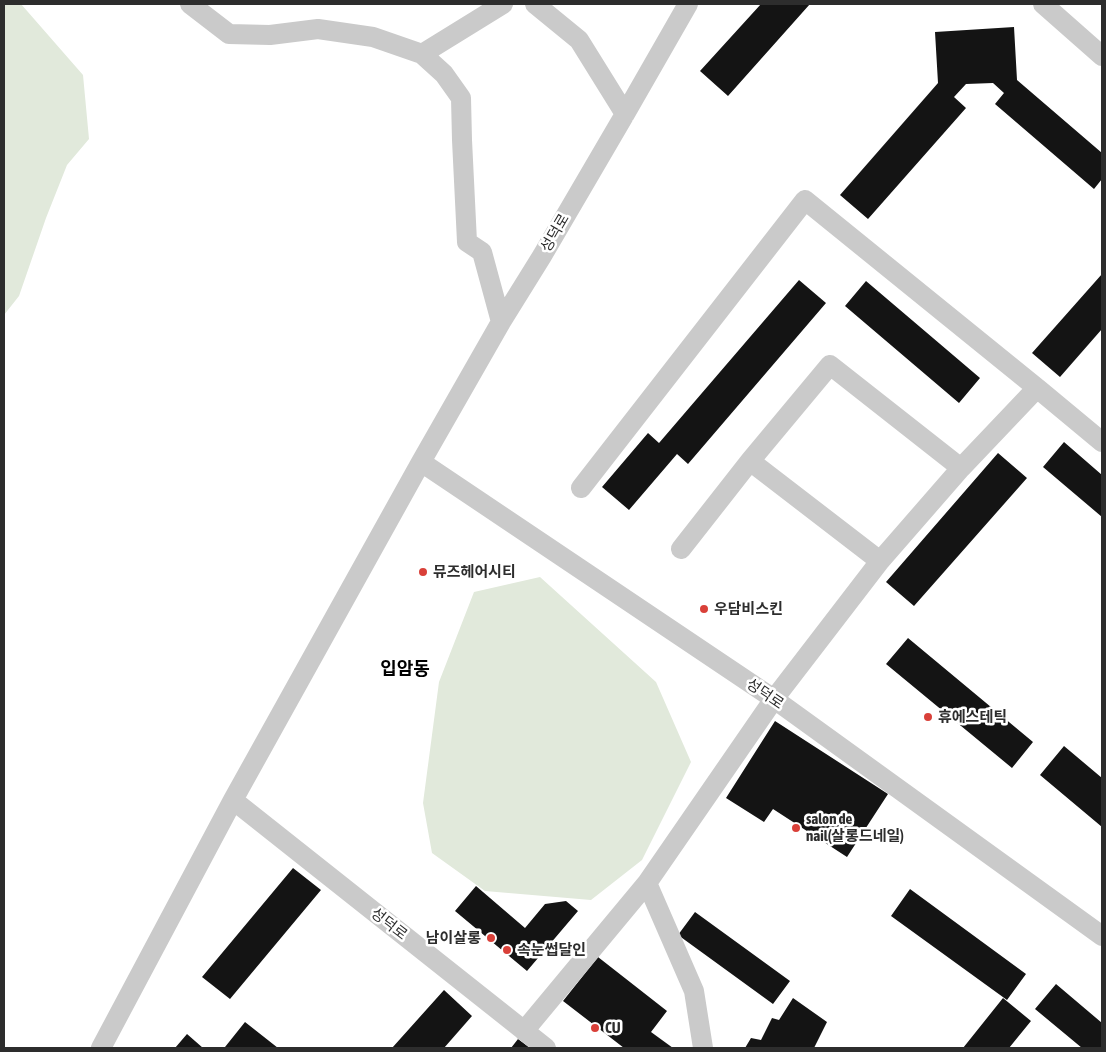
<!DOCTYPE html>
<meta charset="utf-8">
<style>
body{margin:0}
#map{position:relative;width:1106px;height:1052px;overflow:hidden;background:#fff;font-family:"Asap Condensed",sans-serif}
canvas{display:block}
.frame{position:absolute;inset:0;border:5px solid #2d2d2d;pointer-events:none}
</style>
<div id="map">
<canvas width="1106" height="1052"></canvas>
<div class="frame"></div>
</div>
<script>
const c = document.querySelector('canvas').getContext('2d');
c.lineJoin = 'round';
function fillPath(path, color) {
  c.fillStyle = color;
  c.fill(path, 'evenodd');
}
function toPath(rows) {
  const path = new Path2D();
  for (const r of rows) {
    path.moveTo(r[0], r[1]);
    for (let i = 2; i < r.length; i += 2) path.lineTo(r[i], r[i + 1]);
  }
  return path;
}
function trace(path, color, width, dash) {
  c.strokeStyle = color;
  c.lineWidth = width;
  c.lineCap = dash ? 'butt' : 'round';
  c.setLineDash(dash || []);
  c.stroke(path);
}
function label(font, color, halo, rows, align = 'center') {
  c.font = font + ' "Asap Condensed","Noto Sans KR",sans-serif';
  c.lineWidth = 5;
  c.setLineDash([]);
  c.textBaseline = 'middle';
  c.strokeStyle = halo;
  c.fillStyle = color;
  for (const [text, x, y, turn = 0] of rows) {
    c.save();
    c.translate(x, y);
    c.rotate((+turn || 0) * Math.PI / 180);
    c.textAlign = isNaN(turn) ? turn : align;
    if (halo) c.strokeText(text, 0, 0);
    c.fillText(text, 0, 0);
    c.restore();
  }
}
const green = toPath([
 [4,4,21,4,83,75,89,139,67,165,46,218,19,296,4,315],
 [540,577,656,682,691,762,642,860,591,900,485,891,432,853,423,803,439,682,474,592]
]);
const building = toPath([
 [761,4,810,4,728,96,700,71],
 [1014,27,1017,80,1102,153,1102,179,1094,189,995,104,1004,93,993,83,966,84,954,97,966,108,868,219,840,195,938,83,935,32],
 [1102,274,1102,329,1060,377,1032,353],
 [799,280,826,303,688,464,677,454,629,510,602,487,648,433,659,443],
 [866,281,980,378,959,403,845,306],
 [1064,442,1102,475,1102,517,1043,467],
 [998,453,1027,478,914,606,886,582],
 [908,638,1033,742,1012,768,886,664],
 [775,721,888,794,847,857,773,809,764,822,726,798],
 [1064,746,1102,778,1102,827,1040,775],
 [293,868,321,890,230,999,202,977],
 [476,886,525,928,545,904,566,901,578,911,527,971,455,911],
 [910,889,1026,974,1007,1000,891,916],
 [695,912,790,981,773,1004,678,935],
 [598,957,667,1011,651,1032,673,1048,624,1048,563,1001],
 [1056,984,1102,1023,1102,1048,1082,1048,1035,1009],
 [444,990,472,1016,444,1048,392,1048],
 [793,998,827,1022,814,1048,745,1048,751,1038,761,1040,772,1018,779,1020],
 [1003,998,1031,1021,1009,1048,963,1048],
 [245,1022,278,1048,227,1048,225,1047],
 [187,1034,203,1048,175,1048],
 [518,1039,530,1048,511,1048]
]);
const minor = toPath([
 [190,4,229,34,270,35,318,29,373,37,422,54,444,74,461,98,462,140,467,242,482,252,501,322],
 [535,4,579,40,625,114],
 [1043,4,1102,56],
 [422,54,503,4],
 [1037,388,1102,442],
 [750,461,880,561],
 [421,462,774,699,1102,936],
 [681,549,750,461,830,365,961,468],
 [233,800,546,1048],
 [647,883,694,991,703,1048],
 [524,1031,647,883,774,699,880,561,961,468,1037,388,805,200,581,488],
 [101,1048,233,800,421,462,501,322,542,256,625,114,688,4]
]);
const markers = [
 [423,572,5,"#d94039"],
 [704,609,5,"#d94039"],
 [928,717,5,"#d94039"],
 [796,828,5,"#d94039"],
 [491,938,5,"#d94039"],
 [507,950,5,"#d94039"],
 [595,1028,5,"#d94039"]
];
const streetNames = [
 ["성덕로",555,233,-60],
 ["성덕로",765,694,34],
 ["성덕로",389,924,38]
];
const poiNames = [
 ["뮤즈헤어시티",433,572],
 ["우담비스킨",714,609],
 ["휴에스테틱",938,717],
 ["salon de",806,819],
 ["nail(살롱드네일)",806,836],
 ["남이살롱",481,938,"right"],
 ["속눈썹달인",517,950],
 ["CU",605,1028]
];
const quarterNames = [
 ["입암동",405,669]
];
fillPath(green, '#e1e9db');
fillPath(building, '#141414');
trace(minor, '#cacaca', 20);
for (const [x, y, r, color] of markers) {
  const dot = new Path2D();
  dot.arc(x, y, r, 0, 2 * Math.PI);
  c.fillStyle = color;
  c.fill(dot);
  trace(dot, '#fff', 2);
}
label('15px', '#2d2d2d', '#fff', streetNames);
label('bold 15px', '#2d2d2d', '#fff', poiNames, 'left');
label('bold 18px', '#000', '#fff', quarterNames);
</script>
